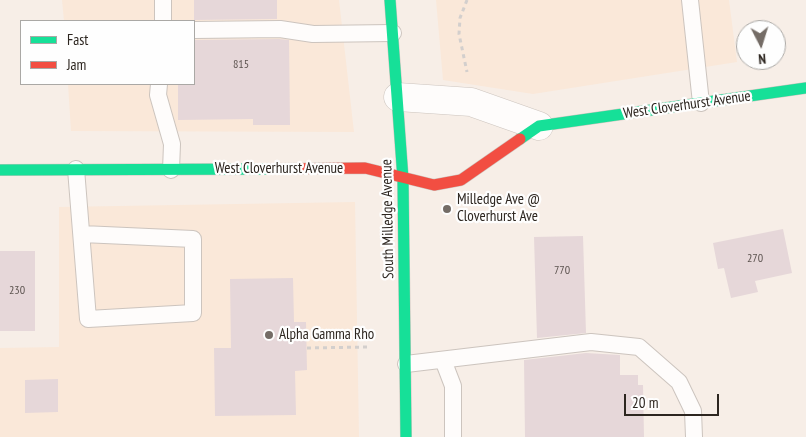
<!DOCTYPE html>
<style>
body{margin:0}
#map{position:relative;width:806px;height:437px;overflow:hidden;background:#f7eee7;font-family:"PT Sans Narrow",sans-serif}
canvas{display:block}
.legend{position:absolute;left:20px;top:20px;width:175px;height:65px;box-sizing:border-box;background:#fefefe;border:1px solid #aaa8a5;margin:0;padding:6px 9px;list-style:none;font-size:15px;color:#2d2620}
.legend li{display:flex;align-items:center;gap:10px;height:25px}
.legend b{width:25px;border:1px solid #aaa8a5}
.north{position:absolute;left:736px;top:20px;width:50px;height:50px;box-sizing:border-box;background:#fefefe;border:1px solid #aaa8a5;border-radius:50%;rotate:175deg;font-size:14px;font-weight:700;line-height:20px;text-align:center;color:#2d2620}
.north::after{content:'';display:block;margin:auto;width:18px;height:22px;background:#746c66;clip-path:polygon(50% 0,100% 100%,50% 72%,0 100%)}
.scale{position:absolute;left:624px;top:394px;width:95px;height:22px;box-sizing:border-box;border:2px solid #2d2620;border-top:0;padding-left:6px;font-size:15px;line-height:18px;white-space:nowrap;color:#2d2620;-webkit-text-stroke:4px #fefefe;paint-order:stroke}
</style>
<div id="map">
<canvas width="806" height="437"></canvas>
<ul class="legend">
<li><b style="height:6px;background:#16e098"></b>Fast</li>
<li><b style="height:6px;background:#f24e42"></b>Jam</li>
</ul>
<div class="north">N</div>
<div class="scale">20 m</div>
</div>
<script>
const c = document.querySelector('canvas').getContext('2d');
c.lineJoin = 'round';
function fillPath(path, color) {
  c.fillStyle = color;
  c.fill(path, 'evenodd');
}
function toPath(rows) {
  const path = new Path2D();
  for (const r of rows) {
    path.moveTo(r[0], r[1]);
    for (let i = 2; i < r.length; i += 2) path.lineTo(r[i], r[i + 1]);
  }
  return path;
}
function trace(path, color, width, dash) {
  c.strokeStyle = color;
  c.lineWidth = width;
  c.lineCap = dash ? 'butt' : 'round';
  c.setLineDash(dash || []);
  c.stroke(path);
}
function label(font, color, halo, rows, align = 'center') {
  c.font = font + ' "PT Sans Narrow",sans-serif';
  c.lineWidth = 4.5;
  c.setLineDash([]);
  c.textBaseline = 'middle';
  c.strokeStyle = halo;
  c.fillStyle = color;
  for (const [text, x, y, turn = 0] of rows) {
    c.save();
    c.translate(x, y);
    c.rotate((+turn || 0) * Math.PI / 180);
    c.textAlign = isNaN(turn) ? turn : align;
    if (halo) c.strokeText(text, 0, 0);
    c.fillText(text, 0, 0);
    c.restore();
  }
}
const built = toPath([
 [62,0,339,0,354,132,71,131,68,84,194,84,194,21,64,21],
 [436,0,729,0,737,62,533,94,443,80],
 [355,202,359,437,0,437,0,348,59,347,59,207]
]);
const building = toPath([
 [194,0,277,0,277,19,194,20],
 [279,39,289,40,290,125,253,125,253,119,178,120,178,84,194,84,194,40],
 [783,229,792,273,755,281,758,292,731,298,724,268,718,269,713,243],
 [583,236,586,333,537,338,534,237],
 [0,251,35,251,35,331,0,331],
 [293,278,294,322,306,322,307,370,295,371,296,415,215,416,214,348,231,348,230,279],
 [586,353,620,355,620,375,638,375,638,385,643,385,644,437,525,437,524,360],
 [58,379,58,412,25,413,25,380]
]);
const path = toPath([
 [467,0,460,18,459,34,467,72],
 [307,348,370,347]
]);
const lane = toPath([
 [163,0,163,21],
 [690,0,701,103],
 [194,30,280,29,313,34,393,33],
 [159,84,158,95,172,144,171,170],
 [76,169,88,319,193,313,193,239,82,234],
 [443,360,453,386,453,437],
 [406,364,591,342,639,347,679,382,693,411,694,437]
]);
const street = toPath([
 [398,97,471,102,539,126]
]);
const fast = toPath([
 [390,0,403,179,406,437],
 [520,139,539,126,806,88],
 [0,170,271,169]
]);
const jam = toPath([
 [271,169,365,168,434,185,461,180,520,139]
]);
const markers = [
 [447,209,5,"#746c66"],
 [269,335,5,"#746c66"]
];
const numberNames = [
 ["815",241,65],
 ["270",755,259],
 ["770",562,271],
 ["230",17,291]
];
const streetNames = [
 ["West Cloverhurst Avenue",687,105,-8],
 ["West Cloverhurst Avenue",279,169],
 ["South Milledge Avenue",388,219,-91]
];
const poiNames = [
 ["Milledge Ave @",457,200],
 ["Cloverhurst Ave",457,217],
 ["Alpha Gamma Rho",279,335]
];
fillPath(built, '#fae8d9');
fillPath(building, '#e6d7d9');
trace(lane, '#ccc4be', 18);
trace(street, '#ccc4be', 29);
trace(fast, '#ccc4be', 12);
trace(jam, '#ccc4be', 12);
trace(path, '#d3cfcd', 3, [4, 4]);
trace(lane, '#fefcfb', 16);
trace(street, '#fefcfb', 28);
trace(fast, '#16e098', 11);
trace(jam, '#f24e42', 11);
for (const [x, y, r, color] of markers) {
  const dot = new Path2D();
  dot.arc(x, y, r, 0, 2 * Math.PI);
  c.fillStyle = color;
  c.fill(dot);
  trace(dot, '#fefefe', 2);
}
label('12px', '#5c534f', null, numberNames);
label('15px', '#2d2620', '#fefefe', streetNames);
label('15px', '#2d2620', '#fefefe', poiNames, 'left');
</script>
